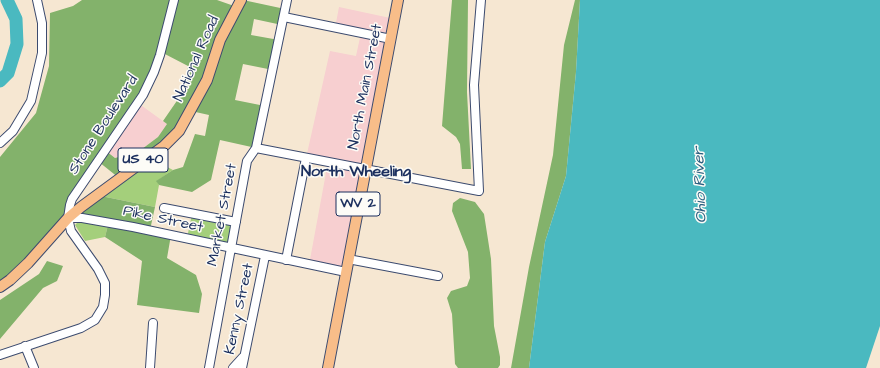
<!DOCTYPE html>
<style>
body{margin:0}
canvas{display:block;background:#f6e7d2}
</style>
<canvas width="880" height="368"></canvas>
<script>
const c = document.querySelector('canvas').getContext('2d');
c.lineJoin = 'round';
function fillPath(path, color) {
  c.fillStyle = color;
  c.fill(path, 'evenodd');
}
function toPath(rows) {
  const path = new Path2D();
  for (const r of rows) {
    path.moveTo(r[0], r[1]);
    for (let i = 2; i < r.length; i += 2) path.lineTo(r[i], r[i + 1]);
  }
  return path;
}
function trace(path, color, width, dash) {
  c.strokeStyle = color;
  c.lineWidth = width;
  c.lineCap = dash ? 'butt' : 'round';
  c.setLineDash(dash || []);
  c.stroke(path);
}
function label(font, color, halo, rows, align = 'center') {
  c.font = font + ' "Architects Daughter",sans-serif';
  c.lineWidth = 3;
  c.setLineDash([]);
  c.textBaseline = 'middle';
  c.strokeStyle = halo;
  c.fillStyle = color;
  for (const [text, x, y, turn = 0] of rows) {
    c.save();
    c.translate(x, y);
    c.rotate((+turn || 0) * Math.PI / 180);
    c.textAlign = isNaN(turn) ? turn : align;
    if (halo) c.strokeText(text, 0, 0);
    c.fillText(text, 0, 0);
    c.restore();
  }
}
const built = toPath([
 [339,7,395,19,346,272,309,265,328,162,306,158,330,51,356,56,361,33,335,28],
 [138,103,167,124,158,137,138,152,115,158,106,151]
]);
const green = toPath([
 [148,157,173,170,157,181,159,185,155,207,96,195],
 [192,214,236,222,231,248,187,238],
 [79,221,108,225,105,237,85,241,75,225]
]);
const forest = toPath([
 [82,0,217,0,237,7,243,0,285,9,282,25,254,19,251,35,279,40,273,70,243,64,235,100,265,106,256,148,220,140,211,180,192,192,159,185,156,181,173,170,183,167,195,134,205,136,209,115,191,111,179,131,119,178,99,162,72,199,68,217,96,195,155,207,150,230,171,235,167,258,196,275,202,294,199,313,137,305,142,261,105,237,108,225,68,218,0,287,0,157,36,113,49,66,50,13,73,6],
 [161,52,188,66,183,92,163,121,167,124,158,137,138,152,115,158,106,151,154,72],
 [452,0,468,0,467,92,471,169,462,169,460,144,456,137,442,126],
 [575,0,580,0,576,72,566,176,545,242,529,368,511,368,529,267,553,155,564,45],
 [460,198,475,202,484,214,491,259,494,326,500,357,500,365,498,368,458,368,455,364,452,314,447,298,451,291,467,286,470,278,468,252,452,211,453,203],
 [47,261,63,266,57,281,43,288,0,339,0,300,39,274]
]);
const water = toPath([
 [580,0,880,0,880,326,866,368,529,368,545,242,566,176,576,72]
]);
const river = toPath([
 [0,81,8,73,17,44,16,19,7,0]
]);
const minor = toPath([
 [284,17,391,39],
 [0,143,13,131,31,101,42,53,42,23,37,0],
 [256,148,479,191,474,85,481,0],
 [164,208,236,222],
 [68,218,82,218,133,227,346,272],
 [348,259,438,276],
 [286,260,306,158],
 [25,346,34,368],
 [0,355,81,328,95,320,103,307,105,295,105,283,98,269,71,231,68,218,70,205,72,199,143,95,154,72,160,55,174,0],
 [150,368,153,323],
 [209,368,247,161,256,148,287,0],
 [233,368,243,357],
 [242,368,265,256]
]);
const major = toPath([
 [0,287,10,280,28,263,68,218,81,207,164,146,179,131,207,80,220,40,241,0],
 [328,368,398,0]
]);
const shields = [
 [143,160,50],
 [358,204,44]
];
const shieldNames = [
 ["US 40",143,160],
 ["WV 2",358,204]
];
const streetNames = [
 ["National Road",197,59,-66],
 ["North Main Street",366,87,-79],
 ["Stone Boulevard",104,125,-57],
 ["Market Street",223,215,-79],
 ["Pike Street",163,220,12],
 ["Kenny Street",240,309,-78]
];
const neighbourhoodNames = [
 ["North Wheeling",356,173]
];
const waterNames = [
 ["Ohio River",701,185,-92]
];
fillPath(built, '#f7cfd0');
fillPath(green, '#a4cf7b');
fillPath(forest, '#83b26b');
fillPath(water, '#4ab9c0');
trace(river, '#4ab9c0', 13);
trace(minor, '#3c4b6f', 10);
trace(major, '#3c4b6f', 12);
trace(minor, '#fff', 8);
trace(major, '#f8bd89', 10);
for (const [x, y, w] of shields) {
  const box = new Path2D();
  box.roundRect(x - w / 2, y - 12, w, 24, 3);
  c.fillStyle = '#fdfcf7';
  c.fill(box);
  trace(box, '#1b2f5e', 1);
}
label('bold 14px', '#1b2f5e', null, shieldNames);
label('15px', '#1b2f5e', '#fdfcf7', streetNames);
label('bold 16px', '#1b2f5e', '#fdfcf7', neighbourhoodNames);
label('italic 16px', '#2b5f80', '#fdfcf7', waterNames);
</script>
